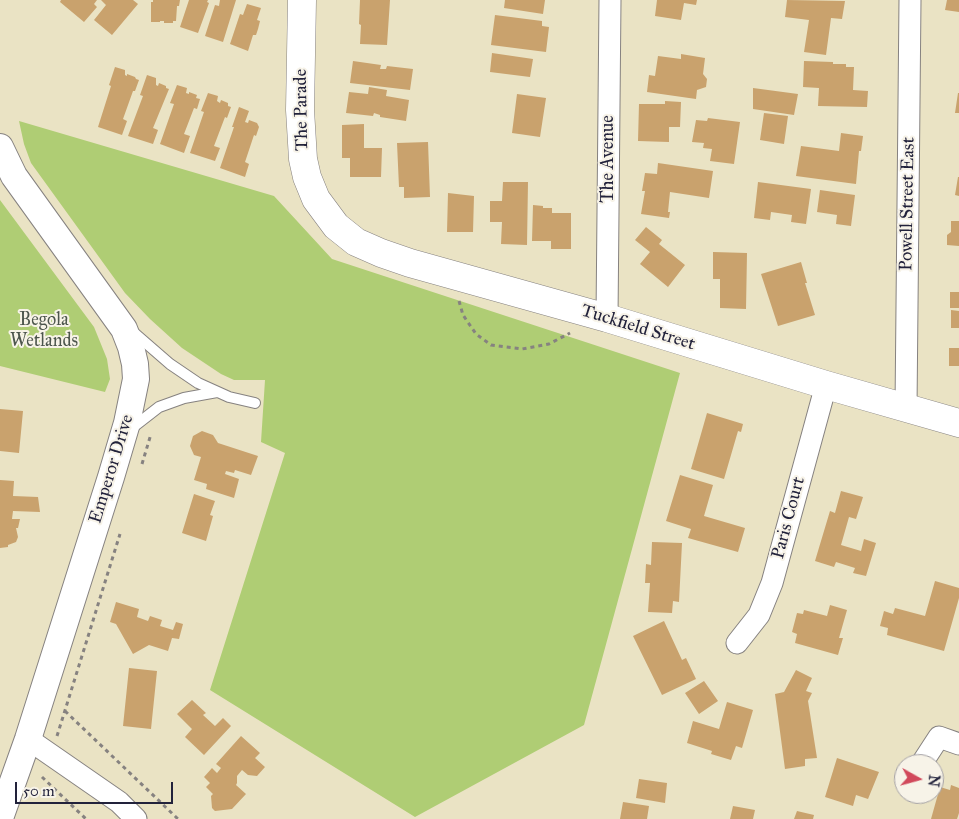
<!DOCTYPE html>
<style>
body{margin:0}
#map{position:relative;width:959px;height:819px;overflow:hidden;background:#eae3c4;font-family:"IM FELL Great Primer",serif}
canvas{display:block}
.north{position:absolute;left:894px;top:754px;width:50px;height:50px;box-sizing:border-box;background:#f7f3e8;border:1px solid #a29fa3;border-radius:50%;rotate:97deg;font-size:14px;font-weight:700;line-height:20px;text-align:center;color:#22223b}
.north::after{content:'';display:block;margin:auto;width:18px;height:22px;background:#d1495b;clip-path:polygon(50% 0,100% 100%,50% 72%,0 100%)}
.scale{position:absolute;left:15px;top:782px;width:158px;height:22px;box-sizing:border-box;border:2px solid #22223b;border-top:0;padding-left:6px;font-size:15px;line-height:18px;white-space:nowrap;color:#22223b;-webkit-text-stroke:4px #f7f3e8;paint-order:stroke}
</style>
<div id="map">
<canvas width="959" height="819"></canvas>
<div class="north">N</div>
<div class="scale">50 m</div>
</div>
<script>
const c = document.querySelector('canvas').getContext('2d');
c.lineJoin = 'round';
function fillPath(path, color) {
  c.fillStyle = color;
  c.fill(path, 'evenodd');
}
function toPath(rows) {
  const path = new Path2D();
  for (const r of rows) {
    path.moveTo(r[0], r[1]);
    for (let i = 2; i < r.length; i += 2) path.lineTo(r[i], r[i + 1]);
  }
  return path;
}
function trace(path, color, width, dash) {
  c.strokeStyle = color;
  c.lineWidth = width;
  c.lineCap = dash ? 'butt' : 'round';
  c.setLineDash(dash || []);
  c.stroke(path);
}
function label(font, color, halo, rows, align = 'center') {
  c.font = font + ' "IM FELL Great Primer",serif';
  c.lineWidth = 4;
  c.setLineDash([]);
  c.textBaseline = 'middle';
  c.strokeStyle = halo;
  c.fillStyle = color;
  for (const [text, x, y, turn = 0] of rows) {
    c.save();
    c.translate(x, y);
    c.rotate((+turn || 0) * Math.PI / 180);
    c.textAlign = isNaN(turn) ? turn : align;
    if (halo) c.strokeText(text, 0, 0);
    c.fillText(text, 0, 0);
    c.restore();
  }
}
const green = toPath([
 [19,121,274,196,332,259,680,373,584,725,415,817,210,690,285,453,261,442,265,380,234,380,221,374,182,348,150,319,125,293,31,163,24,144],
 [0,200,94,327,107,359,110,379,105,392,0,366]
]);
const building = toPath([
 [61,0,97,0,94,4,97,7,84,22,60,2],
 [101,0,133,0,138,4,112,35,94,20,106,5],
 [153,0,180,0,179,6,177,6,176,21,173,21,173,23,164,23,164,21,160,21,160,22,151,22,151,2,153,2],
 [189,0,208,0,207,2,209,3,198,33,180,27],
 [220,0,236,0,223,42,205,36,215,5,219,6],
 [360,0,390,0,387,45,360,44,361,25,359,24],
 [505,0,545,0,543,14,504,8],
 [657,0,697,0,696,5,684,3,681,20,655,16],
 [787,0,845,1,842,19,831,18,826,55,804,52,809,20,785,17],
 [947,0,959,0,959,12,945,10],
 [247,4,261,8,257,20,260,21,258,29,256,35,253,35,248,51,230,44,240,14,243,15],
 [495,15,542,21,542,26,549,27,546,52,491,45],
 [492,53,533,59,530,77,490,72],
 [681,54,705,58,703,74,707,79,706,87,697,90,696,99,647,92,649,75,655,76,658,56,681,59],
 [353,61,381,65,380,69,386,69,387,66,413,69,410,90,350,83],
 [804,61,833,62,833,64,846,64,846,67,854,67,853,90,868,91,867,107,818,106,819,88,803,87],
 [115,67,125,70,125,75,127,76,127,74,135,77,136,79,139,80,135,91,133,91,123,119,127,121,122,135,98,127,111,86,109,85],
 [147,75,156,78,156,85,158,86,159,83,166,86,166,88,169,89,153,128,158,130,153,144,128,136,143,96,140,95],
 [177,85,187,88,186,93,189,94,189,92,197,95,196,98,200,99,197,109,194,108,184,134,190,136,184,153,160,144,174,104,170,103],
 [369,87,387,90,386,96,409,100,406,121,380,117,380,115,374,113,373,116,346,113,349,92,368,94],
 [753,88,798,94,794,115,753,109],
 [208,93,218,96,217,101,220,103,221,100,228,103,228,106,231,107,227,118,225,117,214,146,220,148,215,161,190,153,204,112,201,111],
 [958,93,959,93,959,113,955,113],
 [517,94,546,98,540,137,512,133],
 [665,101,681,102,680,127,669,127,669,142,638,141,639,104,665,104],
 [239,107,249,111,245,122,248,123,249,120,257,123,259,127,256,136,254,135,245,162,249,164,245,177,220,168,234,127,232,127],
 [764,113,788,116,784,144,760,140],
 [708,118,740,122,734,164,710,161,712,149,703,148,704,143,692,142,696,120,707,121],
 [364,124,364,148,382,148,381,177,350,177,350,158,342,158,342,125],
 [841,133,863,136,861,151,859,151,856,184,796,176,801,146,839,151],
 [428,142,430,197,404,198,404,187,399,187,397,143],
 [658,163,713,171,709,198,670,192,668,212,670,212,669,218,641,214,645,191,642,191,645,173,657,174],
 [958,177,959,177,959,196,955,195],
 [503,182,528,182,527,245,501,244,502,222,490,222,490,201,502,201],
 [758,182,811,189,806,224,791,222,792,215,771,212,770,220,754,218],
 [820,190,855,195,851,226,836,224,837,215,817,212],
 [448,193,474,196,473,232,447,232],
 [533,205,543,206,543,208,552,208,552,213,571,213,571,249,551,249,551,241,532,241],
 [951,221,959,221,959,246,947,245,947,235,951,232],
 [646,227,662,240,659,244,685,265,668,287,640,264,650,252,635,240],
 [713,252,747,253,746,309,720,308,720,279,713,279],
 [801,262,807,283,805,283,815,315,778,326,761,274],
 [950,292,959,292,959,308,950,308],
 [951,310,959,311,959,328,951,328],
 [949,348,959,348,959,366,949,366],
 [0,409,23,411,19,453,0,451],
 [707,413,743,424,741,432,738,431,724,479,691,469],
 [202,431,213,435,218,443,258,456,251,475,235,470,234,473,226,471,225,474,239,479,234,498,206,489,207,484,194,480,201,457,194,455,190,446,193,436],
 [680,475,713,485,704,516,745,528,738,552,688,538,691,529,666,521],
 [0,480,14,481,13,496,38,497,40,512,13,511,12,519,20,519,18,528,16,528,18,537,16,542,8,545,8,547,0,548],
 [841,491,863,497,856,519,849,517,841,545,861,551,864,539,876,543,866,576,853,573,855,568,836,562,834,567,815,561,830,511,835,513],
 [194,494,215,501,210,515,213,516,206,541,182,533],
 [652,542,682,543,679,602,673,601,672,613,648,612,650,583,645,583,646,564,651,565],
 [935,581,959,588,959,598,944,651,887,635,888,628,880,626,884,611,893,614,895,608,925,616],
 [116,602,139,609,137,617,148,621,150,616,162,620,160,626,173,630,176,622,183,624,179,639,172,638,168,651,149,645,133,654,116,624,110,622],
 [830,605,847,610,839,638,843,638,838,655,795,643,797,634,792,632,797,613,803,614,804,610,827,616],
 [664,621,682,660,686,658,696,679,662,695,633,636],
 [129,668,157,671,151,729,123,726],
 [796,670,812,678,806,691,812,693,808,701,817,758,805,759,805,766,785,769,775,694,784,692],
 [704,681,718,701,699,714,685,693],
 [192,700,206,713,203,715,215,726,223,718,231,726,204,755,185,737,192,729,177,714],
 [727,702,753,710,742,748,736,746,731,760,711,754,712,751,687,743,693,721,719,729],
 [241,736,260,753,255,758,265,767,257,776,248,775,242,770,237,776,237,783,236,785,246,794,232,809,215,811,212,808,211,796,213,794,206,787,210,783,204,777,212,768,217,773,221,768,216,764],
 [837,758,879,772,868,799,856,795,853,806,825,797],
 [639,779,667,783,665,803,636,798],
 [951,785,959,788,959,813,957,819,931,819,940,787,950,790],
 [623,802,649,806,647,819,620,819],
 [733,806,755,810,753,819,730,819],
 [797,811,814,815,813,819,794,819]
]);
const path = toPath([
 [459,301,463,315,476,334,491,345,522,349,549,344,570,333],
 [142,464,151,434],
 [65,711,178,819],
 [57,736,120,534],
 [42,777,86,819]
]);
const service = toPath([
 [132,331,170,364,198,383,229,397,255,403],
 [132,428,159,407,184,398,217,392]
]);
const minor = toPath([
 [607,318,610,0],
 [906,408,910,0],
 [737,643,759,615,772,583,826,385],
 [28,739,119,802,136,819],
 [924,760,939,737,959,744]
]);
const tertiary = toPath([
 [0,147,14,176,124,329,131,347,135,364,136,379,127,423,111,477,28,739,0,818]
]);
const secondary = toPath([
 [302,0,300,110,303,159,307,177,316,199,336,226,356,242,381,253,410,263,607,318,826,385,959,423]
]);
const streetNames = [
 ["The Parade",302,110,-91],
 ["The Avenue",609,159,-90],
 ["Powell Street East",908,204,-89],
 ["Tuckfield Street",638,328,17],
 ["Emperor Drive",112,469,-73],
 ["Paris Court",789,518,-75]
];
const parkNames = [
 ["Begola",44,321],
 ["Wetlands",44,342]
];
fillPath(green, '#afcd74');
fillPath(building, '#c9a26d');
trace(service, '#868280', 12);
trace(minor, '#868280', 23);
trace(tertiary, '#868280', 28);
trace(secondary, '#868280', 29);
trace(path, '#868280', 3, [4, 4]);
trace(service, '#fff', 10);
trace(minor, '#fff', 21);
trace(tertiary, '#fff', 26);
trace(secondary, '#fff', 28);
label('18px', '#22223b', '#f7f3e8', streetNames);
label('18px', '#4c554c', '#f7f3e8', parkNames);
</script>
